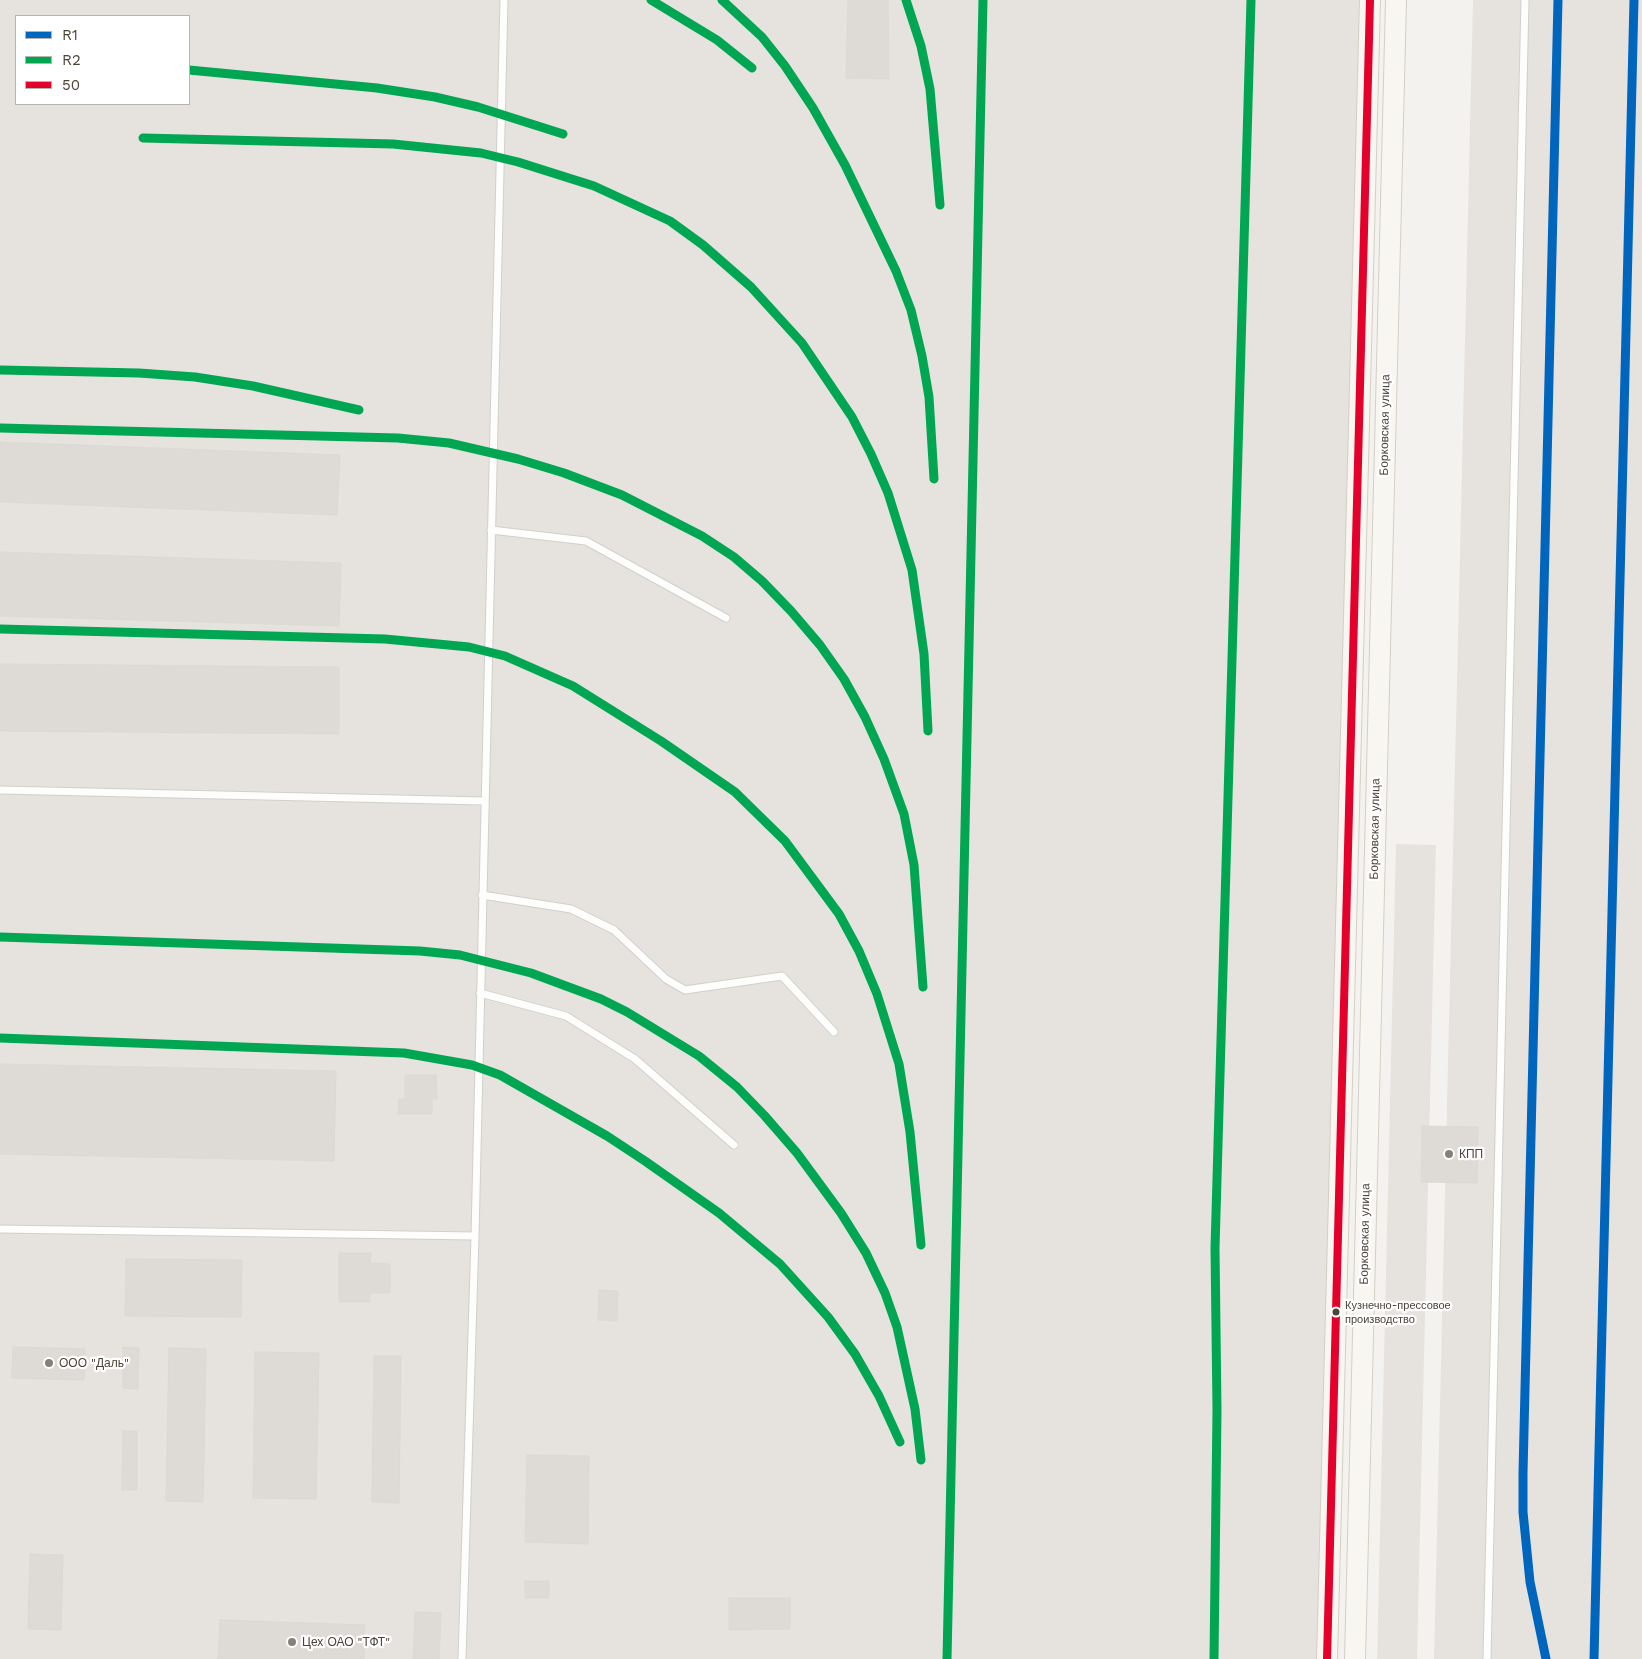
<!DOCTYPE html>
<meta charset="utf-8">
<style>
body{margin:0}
#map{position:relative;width:1642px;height:1659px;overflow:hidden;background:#f4f2ee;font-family:"Work Sans",sans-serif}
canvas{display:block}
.legend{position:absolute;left:15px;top:15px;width:175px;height:90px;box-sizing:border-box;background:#fff;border:1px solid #b7b4b0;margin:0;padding:6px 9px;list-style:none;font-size:15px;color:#4b4439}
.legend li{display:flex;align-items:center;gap:10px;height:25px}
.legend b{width:25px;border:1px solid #b7b4b0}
</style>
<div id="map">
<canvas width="1642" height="1659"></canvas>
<ul class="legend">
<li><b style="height:6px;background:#0065bd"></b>R1</li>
<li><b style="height:6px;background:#00a651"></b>R2</li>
<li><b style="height:6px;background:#e4002b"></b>50</li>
</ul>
</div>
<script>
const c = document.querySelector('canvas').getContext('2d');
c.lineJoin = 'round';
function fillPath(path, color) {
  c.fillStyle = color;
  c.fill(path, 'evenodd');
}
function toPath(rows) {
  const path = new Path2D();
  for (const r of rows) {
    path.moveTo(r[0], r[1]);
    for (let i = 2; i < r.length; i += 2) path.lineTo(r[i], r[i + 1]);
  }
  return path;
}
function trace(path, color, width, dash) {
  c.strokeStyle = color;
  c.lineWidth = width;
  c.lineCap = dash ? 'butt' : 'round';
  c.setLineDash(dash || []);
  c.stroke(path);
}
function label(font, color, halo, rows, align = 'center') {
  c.font = font + ' "Work Sans",sans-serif';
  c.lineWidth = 4.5;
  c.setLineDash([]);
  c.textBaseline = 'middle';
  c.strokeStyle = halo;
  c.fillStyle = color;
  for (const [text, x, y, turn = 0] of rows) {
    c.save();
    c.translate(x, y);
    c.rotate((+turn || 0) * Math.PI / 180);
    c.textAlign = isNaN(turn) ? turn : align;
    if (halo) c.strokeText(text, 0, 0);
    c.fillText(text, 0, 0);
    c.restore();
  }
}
const industrial = toPath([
 [0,0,1364,0,1321,1659,0,1659],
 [16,16,189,16,189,104,16,104],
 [1473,0,1642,0,1642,1659,1434,1659]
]);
const parking = toPath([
 [1396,844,1436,845,1417,1659,1377,1659]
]);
const building = toPath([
 [888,0,889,79,846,78,848,1,888,0],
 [0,442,340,455,337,515,0,502,0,442],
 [0,552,341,563,339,626,0,616,0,552],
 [0,664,339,667,339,734,0,731,0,664],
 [0,1064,336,1071,334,1161,0,1154,0,1064],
 [405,1075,436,1075,437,1099,432,1099,432,1114,398,1114,399,1099,405,1099,405,1075],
 [1422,1126,1478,1127,1477,1183,1421,1182,1422,1126],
 [339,1253,371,1253,370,1263,390,1264,390,1293,370,1293,370,1302,339,1302,339,1253],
 [126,1259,242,1260,241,1317,125,1316,126,1259],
 [599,1290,618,1291,617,1321,598,1320,599,1290],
 [13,1347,85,1349,84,1380,12,1378,13,1347],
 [123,1347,139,1348,138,1389,123,1388,123,1347],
 [169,1348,206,1349,203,1502,166,1501,169,1348],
 [255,1352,319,1353,316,1499,253,1498,255,1352],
 [374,1356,401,1356,399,1503,372,1502,374,1356],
 [123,1431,137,1431,137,1490,122,1490,123,1431],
 [527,1455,589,1456,588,1544,525,1542,527,1455],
 [30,1554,63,1555,61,1630,28,1629,30,1554],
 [525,1581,549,1581,549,1598,525,1598,525,1581],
 [729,1598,790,1598,790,1629,729,1630,729,1598],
 [415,1612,441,1613,439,1659,413,1659,415,1612],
 [220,1620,365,1625,364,1659,218,1659,220,1620]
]);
const lane = toPath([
 [491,530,586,541,726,618],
 [0,790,484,801],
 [482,895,571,909,614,930,666,979,685,990,782,976,834,1032],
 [480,993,566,1016,635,1059,734,1145],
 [0,1229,475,1236],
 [462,1659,475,1236,504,0],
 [1487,1659,1525,0]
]);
const secondary = toPath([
 [1327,1659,1370,0],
 [1355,1659,1396,0]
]);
const bus1 = toPath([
 [1327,1659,1370,0]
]);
const rail1 = toPath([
 [1546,1659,1530,1582,1523,1512,1523,1473,1558,0],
 [1594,1659,1634,0]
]);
const rail2 = toPath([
 [651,0,717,40,752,68],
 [722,0,762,37,785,66,813,108,845,165,896,271,911,310,922,356,929,397,934,479],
 [906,0,921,46,930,89,940,205],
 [189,70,377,88,435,97,478,107,563,134],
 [143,138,393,144,481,153,518,162,594,186,670,221,703,245,751,287,802,343,852,417,871,454,888,493,912,570,924,654,928,731],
 [0,370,139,373,195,377,253,386,359,410],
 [0,428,398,438,449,443,518,459,564,473,622,495,702,536,734,557,762,581,791,611,820,645,844,679,865,717,884,759,904,814,914,865,923,987],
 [0,629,385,639,469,647,505,656,573,686,661,741,735,792,785,841,839,914,859,951,877,994,899,1064,910,1132,921,1245],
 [0,937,420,951,460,955,531,973,601,999,627,1012,699,1056,737,1087,764,1115,797,1153,841,1213,866,1253,885,1293,897,1327,915,1409,921,1460],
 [0,1038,404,1053,472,1065,500,1075,607,1136,645,1161,719,1213,780,1264,828,1317,855,1354,879,1396,900,1442],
 [947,1659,983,0],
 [1214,1659,1217,1410,1215,1248,1251,0]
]);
const markers = [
 [1449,1154,5,"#868178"],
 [1336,1312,4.5,"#4b4439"],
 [49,1363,5,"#868178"],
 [292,1642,5,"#868178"]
];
const busNames = [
 ["Кузнечно-прессовое",1345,1306],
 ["производство",1345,1320]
];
const streetNames = [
 ["Борковская улица",1385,425,-89],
 ["Борковская улица",1375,829,-89],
 ["Борковская улица",1365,1234,-89]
];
const poiNames = [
 ["КПП",1459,1154],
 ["ООО \"Даль\"",59,1363],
 ["Цех ОАО \"ТФТ\"",302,1642]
];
fillPath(industrial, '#e6e2de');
fillPath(parking, '#e6e3df');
fillPath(building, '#dedbd6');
trace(building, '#dcd9d4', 1);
trace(lane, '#d2d0cb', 9);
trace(secondary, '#d3cfc5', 22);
trace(lane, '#fdfdfc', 7);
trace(secondary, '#f7f6f1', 20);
trace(bus1, '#e4002b', 8);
trace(rail1, '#0065bd', 9);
trace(rail2, '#00a651', 9);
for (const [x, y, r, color] of markers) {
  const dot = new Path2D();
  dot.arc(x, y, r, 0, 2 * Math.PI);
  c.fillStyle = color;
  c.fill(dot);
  trace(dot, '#fff', 2);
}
label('11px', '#4b4439', '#fff', busNames, 'left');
label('12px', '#4b4439', '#fff', streetNames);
label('12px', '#4b4439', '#fff', poiNames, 'left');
</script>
